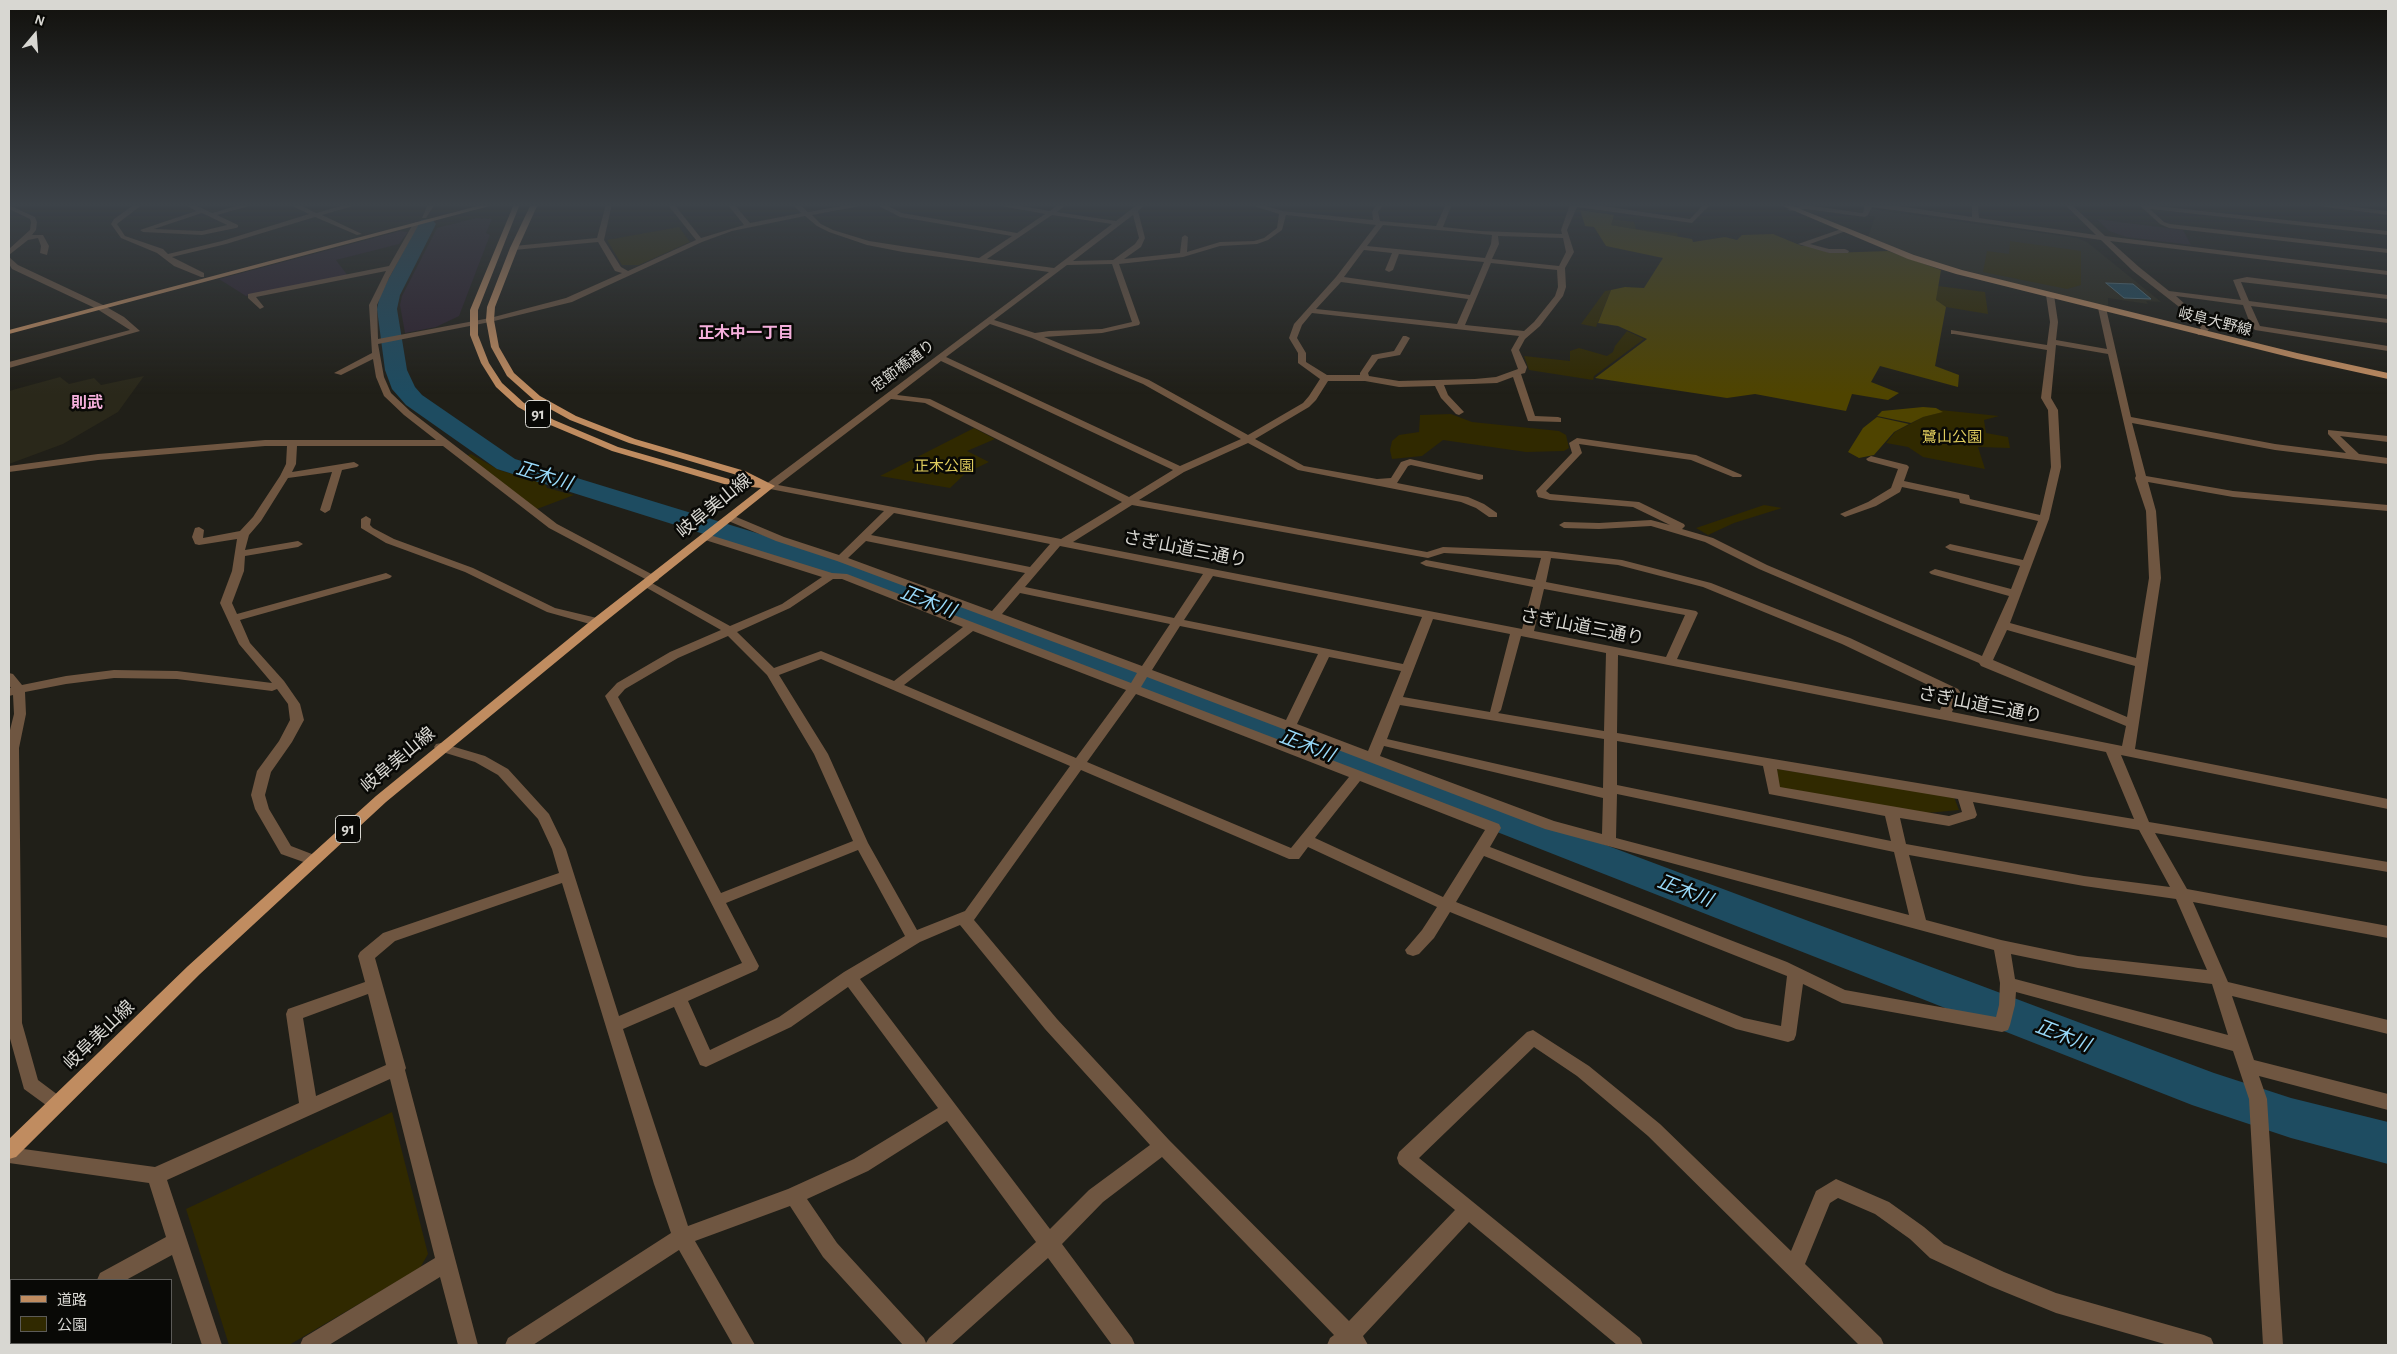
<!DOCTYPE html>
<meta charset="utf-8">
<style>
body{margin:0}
#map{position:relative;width:2397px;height:1354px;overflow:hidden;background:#201f18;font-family:"Alegreya Sans","Noto Sans JP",sans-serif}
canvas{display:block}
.frame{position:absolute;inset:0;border:10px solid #d8d7d2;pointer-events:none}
.legend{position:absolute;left:10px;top:1279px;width:162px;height:65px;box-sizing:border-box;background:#090906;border:1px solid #5c5b58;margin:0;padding:6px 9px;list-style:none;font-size:15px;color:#d8d7d2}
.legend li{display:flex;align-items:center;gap:10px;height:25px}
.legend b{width:25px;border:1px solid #5c5b58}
.north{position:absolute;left:10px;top:10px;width:50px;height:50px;-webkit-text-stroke:4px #090906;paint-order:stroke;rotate:18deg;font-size:14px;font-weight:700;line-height:20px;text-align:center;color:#d8d7d2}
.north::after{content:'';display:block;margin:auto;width:18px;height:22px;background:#d8d7d2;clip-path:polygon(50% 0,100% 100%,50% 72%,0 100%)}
</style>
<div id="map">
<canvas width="2397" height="1354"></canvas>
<div class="frame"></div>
<ul class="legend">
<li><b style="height:6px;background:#c08c60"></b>道路</li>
<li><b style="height:14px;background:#302900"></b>公園</li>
</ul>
<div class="north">N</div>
</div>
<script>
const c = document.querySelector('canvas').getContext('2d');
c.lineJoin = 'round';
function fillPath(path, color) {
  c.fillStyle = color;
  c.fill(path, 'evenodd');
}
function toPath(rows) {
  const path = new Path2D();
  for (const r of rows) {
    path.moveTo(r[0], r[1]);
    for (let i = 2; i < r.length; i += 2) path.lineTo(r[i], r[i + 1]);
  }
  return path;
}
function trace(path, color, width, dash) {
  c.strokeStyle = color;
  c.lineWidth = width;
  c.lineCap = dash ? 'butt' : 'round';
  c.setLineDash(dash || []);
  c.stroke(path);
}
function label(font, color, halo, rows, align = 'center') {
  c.font = font + ' "Alegreya Sans","Noto Sans JP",sans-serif';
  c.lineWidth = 5;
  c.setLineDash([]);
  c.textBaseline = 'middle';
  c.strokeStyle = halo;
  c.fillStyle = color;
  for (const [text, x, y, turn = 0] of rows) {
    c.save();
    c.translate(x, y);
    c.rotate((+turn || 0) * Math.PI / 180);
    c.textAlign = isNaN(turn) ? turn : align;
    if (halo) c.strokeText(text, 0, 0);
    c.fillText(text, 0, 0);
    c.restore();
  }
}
const commercial = toPath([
 [476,218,492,219,486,233,490,235,459,316,436,327,405,333,400,305,402,296,437,228],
 [2097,219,2183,230,2191,245,2126,237,2109,231],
 [400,231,408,232,399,244,336,260,348,276,246,296,219,279]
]);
const built = toPath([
 [1871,209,2077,238,2087,242,2161,302,2146,301,2148,304,2108,298,2108,308,1933,262,1868,237,1875,217,1869,216],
 [144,376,118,412,63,444,9,464,9,391,60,377,69,384,94,378,101,385]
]);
const green = toPath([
 [1612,219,1634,222,1636,229,1677,233,1678,237,1610,225],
 [679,227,690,242,639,265,622,265,607,240],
 [2010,241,2081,251,2081,285,2067,289,1983,272,1987,251,2009,254],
 [1938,286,1985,292,1988,314,1946,307,1936,300],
 [1611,290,1596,327,1581,324,1605,291],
 [1627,331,1644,339,1594,376,1593,380,1529,370,1524,356,1570,361,1570,351,1579,348,1607,356,1613,352,1615,346],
 [1940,410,1999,416,1984,420,1986,433,2008,437,2010,448,1978,447,1985,469,1923,457,1908,447,1886,443,1895,432,1923,417,1942,412],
 [1451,414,1472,422,1559,431,1566,435,1569,448,1564,451,1526,452,1443,440,1422,456,1392,459,1390,450,1392,441,1399,435,1419,432,1420,415],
 [974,428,995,439,967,451,989,462,966,473,950,488,880,476],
 [471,454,499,470,545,484,547,488,574,495,537,509,466,456],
 [1764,505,1782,508,1734,523,1708,535,1696,528],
 [1777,769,1954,797,1959,810,1927,813,1779,788],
 [392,1112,428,1254,420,1268,289,1345,229,1345,186,1209]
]);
const forest = toPath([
 [1580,210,1614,215,1611,225,1692,239,1693,242,1725,237,1737,240,1742,235,1773,234,1802,246,1816,246,1829,253,1888,251,1941,270,1936,300,1946,307,1935,366,1959,375,1958,387,1880,366,1871,382,1899,393,1888,400,1852,394,1846,411,1755,394,1727,398,1595,378,1647,339,1618,326,1598,323,1611,290,1625,287,1644,288,1663,258,1606,246,1594,227,1585,226],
 [1923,407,1936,408,1943,412,1923,417,1911,423,1877,416,1882,411],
 [1877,417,1909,424,1894,432,1874,455,1859,458,1848,452,1863,428]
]);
const water = toPath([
 [2106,283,2133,284,2151,299,2124,298,2106,283]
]);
const river = toPath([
 [427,219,433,220,436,224,400,295,397,309,407,370,415,387,422,395,515,459,848,561,2214,1073,2291,1098,2388,1122,2388,1164,2291,1138,2192,1105,1464,819,828,573,497,469,406,405,392,389,385,370,377,309,380,295,418,224,421,220,427,219]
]);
const minor = toPath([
 [135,204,143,204,117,224,125,236,163,249,168,254,222,241,309,214,288,204,298,204,316,213,348,204,360,204,322,215,362,234,357,235,315,217,226,244,172,257,204,273,204,277,201,277,174,266,157,253,121,238,111,224,114,219,135,204],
 [184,204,193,204,212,213,243,204,256,204,217,215,238,225,238,227,236,228,202,235,143,232,140,230,196,211,184,204],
 [202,213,227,225,202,231,154,229,202,213],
 [428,204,435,204,426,218,422,218,428,204],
 [606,204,612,204,604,240,621,267,628,271,696,240,667,204,674,204,701,238,744,225,727,204,734,204,750,223,801,213,792,204,799,204,808,212,853,204,871,204,812,215,821,224,833,230,869,241,979,258,1012,236,900,217,875,204,884,204,902,213,1017,233,1045,214,990,204,1009,204,1050,211,1059,204,1067,204,1057,212,1116,221,1138,204,1146,204,1138,211,1145,238,1141,247,1124,259,1180,253,1182,237,1185,235,1188,237,1187,252,1220,242,1254,241,1264,238,1277,228,1279,214,1247,204,1259,204,1283,211,1373,220,1372,212,1377,204,1384,204,1378,212,1380,221,1436,226,1446,204,1452,204,1443,227,1480,231,1562,234,1561,230,1570,204,1590,204,1690,219,1704,204,1711,204,1692,223,1577,207,1567,230,1574,252,1565,268,1566,287,1563,296,1540,326,1525,339,1519,350,1527,367,1525,373,1521,374,1535,416,1558,417,1561,418,1561,422,1528,421,1513,377,1497,383,1444,385,1448,395,1464,412,1459,415,1456,414,1441,398,1435,386,1399,387,1365,381,1328,381,1316,400,1309,407,1255,439,1304,466,1377,479,1391,478,1401,462,1410,459,1483,475,1483,479,1479,480,1411,465,1408,466,1397,483,1468,497,1484,504,1497,513,1497,517,1489,517,1476,508,1461,502,1298,470,1248,443,1184,472,1139,500,1427,552,1443,547,1547,551,1622,560,1711,583,1850,638,1958,689,1960,692,1952,712,2122,746,2126,726,1981,666,1979,663,1759,569,1705,542,1651,526,1599,529,1564,528,1559,525,1564,522,1599,523,1651,520,1670,525,1633,507,1550,500,1538,497,1536,491,1572,453,1569,443,1577,438,1696,455,1742,475,1741,477,1733,477,1691,460,1579,444,1582,453,1580,455,1546,491,1550,494,1639,502,1684,524,1685,526,1682,529,1713,538,1767,565,1982,656,2009,596,1931,574,1929,572,1935,569,2011,589,2020,566,1950,550,1945,547,1950,544,2023,560,2038,521,1960,503,1959,499,1902,487,1900,492,1876,506,1845,517,1840,514,1868,502,1891,488,1898,469,1868,461,1866,459,1871,456,1907,465,1909,467,1904,481,1969,495,1970,499,2040,515,2051,467,2048,410,2041,398,2047,350,1954,334,1951,334,1951,330,2047,345,2050,322,2046,295,2050,293,2054,295,2058,322,2056,340,2107,349,2098,308,2102,306,2106,308,2131,417,2275,444,2346,453,2328,434,2328,430,2388,436,2388,442,2340,436,2359,454,2388,458,2388,464,2275,450,2132,423,2146,476,2233,491,2388,505,2388,511,2233,497,2148,482,2156,511,2161,578,2135,749,2388,799,2388,809,2121,755,2149,822,2388,862,2388,872,2155,833,2187,889,2388,926,2388,938,2193,902,2228,982,2388,1020,2388,1034,2232,996,2254,1060,2388,1094,2388,1110,2259,1076,2267,1099,2283,1345,2263,1345,2249,1099,2233,1051,2016,992,2015,1005,2010,1025,2008,1030,2002,1032,1842,1003,1803,984,1796,1035,1794,1040,1788,1042,1736,1029,1450,912,1434,938,1419,954,1413,956,1407,954,1405,950,1422,930,1437,907,1308,847,1299,859,1289,859,1081,770,974,920,1057,1019,1169,1140,1349,1321,1455,1210,1399,1164,1397,1158,1399,1152,1527,1032,1533,1030,1589,1066,1660,1124,1791,1251,1816,1191,1836,1179,1889,1202,1924,1227,1944,1244,2004,1272,2056,1293,2204,1335,2211,1338,2214,1345,2168,1345,2056,1313,1990,1286,1930,1258,1910,1239,1875,1214,1838,1198,1830,1203,1805,1264,1881,1338,1884,1345,1859,1345,1648,1136,1577,1076,1534,1047,1419,1158,1640,1338,1643,1345,1617,1345,1469,1222,1363,1336,1368,1345,1327,1345,1330,1338,1334,1335,1162,1157,1103,1202,1062,1244,1132,1338,1135,1345,1112,1345,1048,1258,951,1345,903,1345,823,1257,790,1206,695,1241,755,1345,733,1345,679,1250,533,1345,505,1345,508,1338,671,1233,654,1184,562,883,395,941,375,958,406,1068,405,1070,478,1345,458,1345,440,1277,329,1345,300,1345,303,1338,435,1258,390,1079,167,1180,222,1345,202,1345,172,1255,126,1280,97,1280,100,1273,166,1237,149,1183,9,1163,9,1147,155,1167,299,1103,286,1014,288,1009,365,982,358,956,360,952,383,933,559,873,552,849,538,819,498,775,475,762,436,750,434,747,436,744,441,743,485,756,508,769,549,814,566,849,619,1016,742,963,605,696,617,683,670,652,721,630,640,584,642,582,649,581,549,528,443,446,297,446,296,464,292,472,354,462,359,465,357,467,342,470,330,510,325,513,320,510,332,472,288,478,261,521,249,535,245,550,298,541,303,544,298,547,245,556,244,571,232,603,237,614,386,573,392,576,390,578,240,620,250,643,284,681,300,704,304,720,292,742,271,772,265,795,269,809,291,846,317,856,319,860,317,864,312,865,281,854,255,809,251,795,257,771,279,741,290,720,288,704,277,689,272,691,177,679,114,678,66,684,25,692,26,714,19,748,22,1023,38,1080,62,1098,65,1103,62,1108,56,1111,50,1108,24,1089,9,1035,9,734,14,714,13,695,9,696,9,688,11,688,9,685,9,673,13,674,22,685,66,676,114,670,177,671,272,683,239,644,220,603,232,571,237,539,199,545,195,544,192,537,195,528,199,527,204,530,203,538,240,531,253,517,280,476,286,464,287,446,265,446,98,460,9,472,9,466,98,454,265,440,436,440,404,415,384,396,376,377,373,359,341,375,334,373,372,353,369,305,386,271,256,297,264,307,260,309,248,298,248,294,389,266,413,224,416,222,419,224,389,278,377,305,378,339,490,318,566,298,622,273,615,271,598,242,514,250,510,248,514,246,597,238,606,204],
 [1052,215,1112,224,1054,268,987,259,1052,215],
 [1133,215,1139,238,1135,244,1113,260,1073,261,1133,215],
 [1286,215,1376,225,1336,277,1294,324,1289,338,1298,353,1298,363,1320,379,1309,396,1303,403,1248,435,1149,380,1044,337,1102,333,1139,325,1140,323,1119,264,1183,257,1220,246,1257,244,1268,240,1282,230,1286,215],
 [805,216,817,226,829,232,867,245,903,252,1049,272,766,484,765,486,770,489,884,511,839,555,784,537,734,516,726,516,726,520,776,541,837,561,1137,673,1131,683,847,574,832,573,710,535,702,535,701,537,702,539,822,577,782,604,730,626,650,582,657,581,659,579,657,577,557,524,410,411,391,393,384,377,378,344,490,322,572,302,702,242,732,231,805,216],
 [1383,225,1492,235,1491,244,1485,258,1367,246,1383,225],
 [1498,236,1563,238,1566,252,1559,266,1492,259,1499,244,1498,236],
 [1364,250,1392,253,1385,270,1389,272,1393,270,1399,254,1484,262,1470,295,1344,277,1364,250],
 [1491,263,1557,270,1558,287,1555,296,1534,322,1524,331,1465,325,1491,263],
 [1112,264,1132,322,1102,329,1049,331,1035,333,994,320,1067,265,1112,264],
 [1341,282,1468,299,1457,324,1316,309,1341,282],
 [1312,313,1519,336,1511,350,1518,369,1496,377,1475,379,1399,381,1369,376,1368,373,1378,359,1400,355,1410,338,1406,336,1403,336,1394,351,1372,355,1360,373,1360,375,1327,375,1306,362,1306,353,1297,338,1302,325,1312,313],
 [990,324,1032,338,1143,384,1241,439,1180,466,946,357,990,324],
 [2056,345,2108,354,2136,476,2135,478,2146,511,2149,578,2136,658,2010,623,2049,519,2061,467,2058,410,2051,398,2056,345],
 [941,361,1173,470,1129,497,930,399,897,395,941,361],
 [891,399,925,403,1122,502,1061,539,778,485,891,399],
 [1132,505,1428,558,1444,553,1541,558,1535,580,1426,560,1420,563,1426,566,1533,587,1522,629,1073,542,1132,505],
 [894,513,1050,544,1030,567,871,535,894,513],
 [866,541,1025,573,992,611,848,558,866,541],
 [1060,546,1203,574,1174,618,1025,587,1060,546],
 [1551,558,1618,565,1703,587,1842,644,1947,694,1940,710,1677,659,1698,613,1696,611,1546,582,1551,558],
 [1213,576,1422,617,1403,664,1184,620,1213,576],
 [833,579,842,579,963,627,894,681,821,651,774,668,737,632,790,608,833,579],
 [1544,589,1685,615,1666,657,1534,631,1544,589],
 [1020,593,1170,624,1142,666,1002,614,1020,593],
 [1433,619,1510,634,1490,712,1403,697,1433,619],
 [1180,626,1318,654,1286,720,1152,670,1180,626],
 [2007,630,2135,666,2127,717,1993,660,2007,630],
 [973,631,1126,690,1076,758,904,685,973,631],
 [728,636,767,675,814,754,853,841,721,893,618,697,625,689,678,658,728,636],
 [1521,636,1606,653,1604,731,1498,713,1501,710,1521,636],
 [1618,655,2106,752,2134,819,1617,733,1618,655],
 [1329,657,1401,671,1368,751,1297,724,1329,657],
 [821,659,1070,766,965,911,917,930,868,843,828,754,779,675,821,659],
 [1147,677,1545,829,1994,950,2000,983,1999,1005,1996,1017,1845,990,1787,962,1490,847,1501,828,1499,824,1141,687,1147,677],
 [1136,694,1349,777,1291,848,1087,762,1136,694],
 [1400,705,1604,739,1603,788,1387,739,1400,705],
 [1617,741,1763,766,1769,794,1885,816,1891,841,1617,785,1617,741],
 [1384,746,1603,798,1602,834,1554,821,1380,756,1384,746],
 [1777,769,1958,799,1962,812,1949,816,1780,787,1777,769],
 [1360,781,1485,830,1443,897,1315,838,1360,781],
 [1617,794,1894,852,1909,915,1616,838,1617,794],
 [1973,802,2139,830,2170,887,2084,876,1906,844,1900,818,1949,826,1975,818,1977,815,1973,802],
 [858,850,905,936,844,972,779,1017,710,1050,688,1001,757,970,759,966,726,903,858,850],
 [1909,855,2084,886,2176,899,2207,970,2078,956,2001,940,1926,920,1909,855],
 [1484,856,1787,976,1781,1026,1744,1018,1456,902,1484,856],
 [960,925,1045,1029,1150,1145,1089,1190,1050,1229,860,979,920,942,960,925],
 [2011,954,2078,968,2212,984,2228,1035,2015,979,2011,954],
 [848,987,938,1108,854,1159,788,1189,688,1226,623,1029,674,1007,700,1065,706,1067,791,1027,848,987],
 [368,994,386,1065,316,1096,303,1018,368,994],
 [947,1121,1036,1242,929,1338,926,1343,924,1338,837,1243,807,1199,868,1171,947,1121],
 [1865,204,1885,204,1972,217,1972,204,1978,204,1979,218,2096,235,2064,204,2071,204,2105,236,2388,271,2388,275,2110,241,2139,267,2169,291,2241,300,2233,280,2247,277,2388,295,2388,299,2241,282,2249,301,2388,319,2388,323,2251,306,2260,326,2388,346,2388,351,2255,330,2251,326,2243,305,2176,296,2206,323,2209,329,2204,335,2198,335,2197,333,2201,329,2198,324,2187,313,2133,271,2101,240,1872,207,1868,215,1865,217,1805,209,1790,211,1787,209,1805,205,1863,213,1865,204],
 [2138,204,2388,231,2388,235,2150,209,2164,222,2170,224,2388,249,2388,253,2169,228,2160,224,2138,204],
 [2303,204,2328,204,2388,211,2388,215,2303,204],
 [9,205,35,217,37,222,36,230,32,235,43,235,49,246,47,255,40,253,41,246,38,238,28,240,9,255,9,249,30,230,31,222,30,219,9,209,9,205],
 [1844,228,1846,229,1846,231,1810,244,1829,249,1845,249,1849,251,1848,253,1829,253,1798,244,1844,228],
 [9,257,18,265,103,305,124,317,140,331,9,368,9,362,130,330,97,309,12,269,9,264,9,257],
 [366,516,371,519,370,525,373,528,394,539,473,568,555,608,601,619,603,622,597,626,547,612,465,572,386,543,361,528,361,519,366,516],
 [16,1343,38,1343,37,1345,16,1345,16,1343]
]);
const major = toPath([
 [485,204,497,204,9,334,9,330,485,204],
 [514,204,520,204,478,310,478,335,489,363,502,383,524,403,554,420,618,447,729,479,750,481,737,475,629,443,570,420,534,400,507,376,491,347,486,320,487,307,510,248,531,204,538,204,518,248,495,307,494,320,499,347,514,373,540,396,576,416,635,439,745,471,775,486,601,625,386,802,200,974,16,1157,9,1159,9,1139,188,966,376,796,593,619,761,488,724,484,612,451,548,424,518,407,496,387,481,363,470,335,470,310,514,204],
 [1778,204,1788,204,1914,255,1962,270,2297,353,2388,373,2388,379,2297,359,1956,274,1908,259,1778,204]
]);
const farStreetnames = [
 ["岐阜大野線",2215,322,14],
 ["忠節橋通り",903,366,-37]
];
const farParknames = [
 ["鷺山公園",1952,437],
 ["正木公園",944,466]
];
const farNeighbourhoodnames = [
 ["正木中一丁目",746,333]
];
const farQuarternames = [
 ["則武",87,403]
];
const shields = [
 [538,414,25],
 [348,829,25]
];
const shieldNames = [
 ["91",538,414],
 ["91",348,829]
];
const streetNames = [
 ["岐阜美山線",714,506,-39],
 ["さぎ山道三通り",1185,549,11],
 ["さぎ山道三通り",1582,627,11],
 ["さぎ山道三通り",1980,705,11],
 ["岐阜美山線",398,760,-40],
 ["岐阜美山線",99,1035,-44]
];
const waterNames = [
 ["正木川",544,476,17],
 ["正木川",928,602,21],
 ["正木川",1307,746,21],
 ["正木川",1685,891,21],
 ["正木川",2063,1036,21]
];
fillPath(commercial, '#2d212e');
fillPath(built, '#2a281a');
fillPath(green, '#302900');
fillPath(forest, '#4f4400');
fillPath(water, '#1e4c61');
trace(water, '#567683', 1);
fillPath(river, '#1e4c61');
fillPath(minor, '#6f5641');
fillPath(major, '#c08c60');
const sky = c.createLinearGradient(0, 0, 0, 394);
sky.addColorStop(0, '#12110d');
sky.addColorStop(0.52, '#3c4248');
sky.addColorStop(1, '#3c424800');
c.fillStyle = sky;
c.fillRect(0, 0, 2397, 394);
label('15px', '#d8d7d2', '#090906', farStreetnames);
label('15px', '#decb5d', '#090906', farParknames);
label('bold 16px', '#f5afdc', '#090906', farNeighbourhoodnames);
label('bold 16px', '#f5afdc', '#090906', farQuarternames);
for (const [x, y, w] of shields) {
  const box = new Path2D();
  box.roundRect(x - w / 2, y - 13.5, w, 27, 4);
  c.fillStyle = '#090906';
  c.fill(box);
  trace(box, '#d8d7d2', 1);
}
label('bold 16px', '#d8d7d2', null, shieldNames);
label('18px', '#d8d7d2', '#090906', streetNames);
label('italic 19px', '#98d9f9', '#090906', waterNames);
</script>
